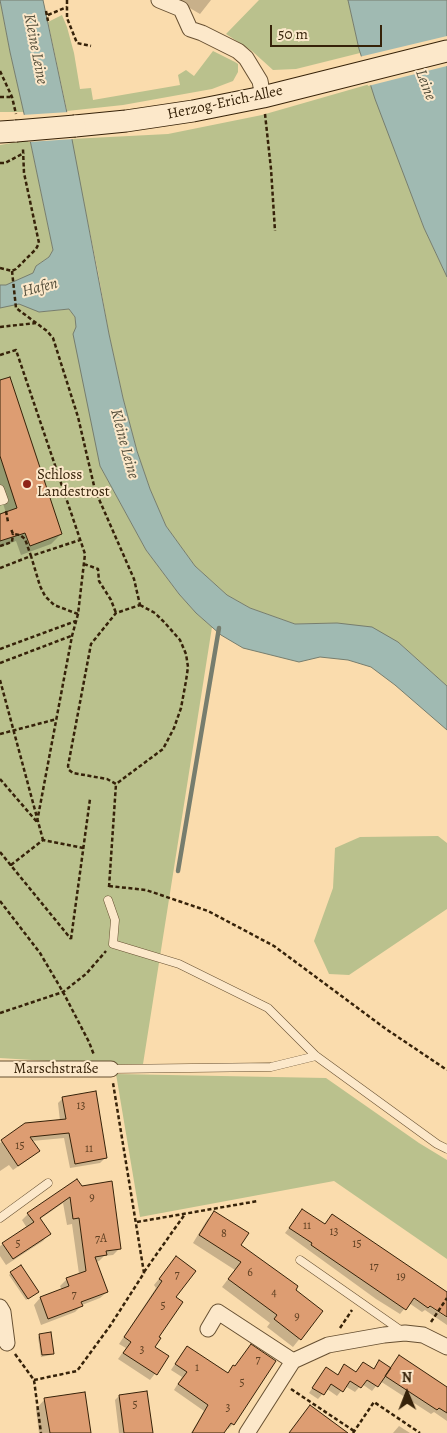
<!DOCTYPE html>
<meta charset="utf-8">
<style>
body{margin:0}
#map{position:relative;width:447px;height:1433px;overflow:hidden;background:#fadcad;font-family:Alegreya,serif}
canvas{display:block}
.north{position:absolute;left:382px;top:1368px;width:50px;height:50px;-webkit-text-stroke:4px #fce8ca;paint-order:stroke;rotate:359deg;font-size:14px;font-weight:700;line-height:20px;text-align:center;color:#362209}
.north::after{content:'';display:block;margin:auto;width:18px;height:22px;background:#362209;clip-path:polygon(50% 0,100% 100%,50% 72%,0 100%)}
.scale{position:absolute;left:270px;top:25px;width:112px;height:22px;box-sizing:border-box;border:2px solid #362209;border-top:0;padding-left:6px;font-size:15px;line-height:18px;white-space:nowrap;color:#362209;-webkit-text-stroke:4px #fce8ca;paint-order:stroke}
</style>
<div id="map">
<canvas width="447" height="1433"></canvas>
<div class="north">N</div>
<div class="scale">50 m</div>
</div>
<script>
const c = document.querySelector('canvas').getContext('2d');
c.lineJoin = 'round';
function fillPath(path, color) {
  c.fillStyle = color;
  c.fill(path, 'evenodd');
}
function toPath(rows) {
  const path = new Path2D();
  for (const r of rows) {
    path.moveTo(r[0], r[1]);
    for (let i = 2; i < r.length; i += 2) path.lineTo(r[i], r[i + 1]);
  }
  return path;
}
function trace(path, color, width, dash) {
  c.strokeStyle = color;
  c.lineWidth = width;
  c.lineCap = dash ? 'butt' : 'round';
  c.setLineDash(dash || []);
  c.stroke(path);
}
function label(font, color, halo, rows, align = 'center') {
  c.font = font + ' Alegreya,serif';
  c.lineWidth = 4;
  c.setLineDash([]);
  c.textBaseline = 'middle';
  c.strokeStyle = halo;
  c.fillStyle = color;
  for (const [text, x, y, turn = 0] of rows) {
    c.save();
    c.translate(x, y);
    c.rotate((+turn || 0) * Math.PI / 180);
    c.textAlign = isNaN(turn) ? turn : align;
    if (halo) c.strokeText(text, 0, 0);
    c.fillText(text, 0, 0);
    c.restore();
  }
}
const green = toPath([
 [0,0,10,52,24,112,0,112],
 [259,0,348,0,360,53,296,69,273,70,252,51,226,34],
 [62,15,67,27,74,53,80,89,91,88,93,100,180,85,178,75,186,70,194,76,213,51,235,62,238,64,238,72,233,81,212,89,123,105,67,111,48,22],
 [370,84,424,228,447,277,447,686,398,642,337,623,295,624,250,608,227,595,195,566,166,526,150,489,137,451,123,398,109,334,98,272,71,139,168,134,262,115],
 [30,140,53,250,49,257,36,266,33,273,17,281,39,312,69,309,75,317,100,466,146,550,179,594,196,613,212,627,143,1064,111,1065,0,1058,0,145],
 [438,836,447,843,447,909,349,975,329,974,314,941,333,888,335,848,360,837],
 [116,1074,326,1078,419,1143,447,1160,447,1259,334,1181,140,1217]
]);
const water = toPath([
 [0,0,43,0,67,113,109,334,123,398,137,451,150,489,166,526,195,566,227,595,250,608,295,624,337,623,372,627,398,642,447,686,447,730,395,685,371,667,348,660,320,657,299,662,243,648,221,635,196,613,179,594,146,550,100,466,73,334,76,327,75,317,69,309,39,312,19,304,0,308,0,285,6,285,33,273,36,266,49,257,53,250,30,140,10,52,0,0],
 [348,0,447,0,447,277,424,228,375,99,359,49,348,0]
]);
const pier = toPath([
 [447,36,447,66,368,86,359,57],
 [69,112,74,139,28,142,22,115]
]);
const shadow = toPath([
 [176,0,211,0,200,14],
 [0,381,61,534,51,544,21,555,16,541,0,547,0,515,6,513,0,494],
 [63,1098,106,1157,100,1163,70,1168,64,1138,32,1141,38,1151,33,1156,13,1170,9,1165,0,1171,0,1143,26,1124,60,1121,58,1103],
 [77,1181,120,1248,113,1255,104,1256,99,1261,96,1262,107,1292,100,1298,82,1305,75,1312,41,1325,34,1305,40,1298,62,1290,60,1286,67,1279,79,1274,72,1224,67,1225,63,1203,40,1219,49,1234,43,1241,6,1265,0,1256,0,1246,27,1228,22,1220,28,1214],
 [302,1211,324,1225,332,1215,447,1294,447,1315,426,1301,424,1303,447,1318,447,1325,425,1310,422,1312,409,1303,400,1314,376,1299,285,1233],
 [215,1213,239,1245,321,1312,293,1347,267,1327,270,1323,222,1287,235,1270,193,1243,207,1220],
 [176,1258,174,1298,153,1347,168,1357,150,1380,118,1359,126,1348,119,1344,156,1288,154,1285],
 [11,1273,35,1294,26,1300,9,1275],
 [40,1335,53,1353,51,1355,41,1357,38,1337],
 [251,1346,233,1424,228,1429,226,1428,222,1433,191,1433,204,1411,174,1390,182,1377,171,1370,182,1353,188,1348,227,1374,234,1367],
 [399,1357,447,1388,447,1421,434,1412,431,1414,380,1381,372,1391,362,1384,355,1392,345,1386,337,1396,327,1389,318,1399,309,1393,322,1373,337,1375,345,1366,355,1373,363,1363,373,1370,380,1362,390,1369],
 [119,1396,152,1433,119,1433,115,1400],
 [45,1399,90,1433,39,1433,36,1409],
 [399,1426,410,1433,393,1433]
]);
const stream = toPath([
 [178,871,219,628]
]);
const building = toPath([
 [10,377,62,534,30,546,25,533,0,541,0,514,17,508,0,456,0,380,10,377],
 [96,1091,107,1158,75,1164,69,1133,30,1137,40,1151,18,1166,1,1140,25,1123,66,1119,62,1097,96,1091],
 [77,1179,82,1186,112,1181,121,1249,106,1251,107,1255,95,1257,108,1292,81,1302,83,1306,48,1319,40,1297,69,1286,66,1278,86,1271,79,1218,73,1219,70,1197,40,1218,51,1234,13,1259,2,1243,34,1222,27,1213,77,1179],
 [302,1209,325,1224,332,1214,447,1292,447,1317,430,1306,428,1308,414,1298,406,1310,311,1245,312,1243,289,1228,302,1209],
 [214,1211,249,1233,241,1245,298,1286,296,1290,323,1311,301,1340,274,1319,277,1315,228,1279,241,1262,199,1235,214,1211],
 [176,1256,196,1271,176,1297,183,1302,159,1337,161,1338,155,1347,169,1356,157,1375,123,1353,131,1342,124,1337,162,1281,159,1279,176,1256],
 [21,1265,39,1292,28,1299,10,1272,21,1265],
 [51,1332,54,1354,42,1355,39,1334,51,1332],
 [251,1344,276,1361,234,1425,231,1423,224,1433,192,1433,208,1405,178,1384,187,1372,175,1364,187,1346,228,1373,233,1365,235,1366,251,1344],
 [399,1355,447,1387,447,1413,439,1408,437,1410,385,1376,399,1355],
 [379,1360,391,1368,378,1387,367,1380,361,1388,350,1381,343,1392,331,1384,324,1395,312,1388,326,1367,338,1375,344,1364,356,1372,363,1362,374,1369,379,1360],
 [147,1391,153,1433,124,1433,119,1395,147,1391],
 [85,1392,91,1433,50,1433,44,1398,85,1392],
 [310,1405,348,1433,289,1433,310,1405]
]);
const path = toPath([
 [67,0,67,18,77,43,91,46],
 [46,11,48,21],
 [48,15,67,7],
 [0,71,12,97,16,114],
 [0,97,12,97],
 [265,114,271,169,275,231],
 [0,163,5,163,24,153],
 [0,268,12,271,16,269,36,249,39,243,24,173,23,149],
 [12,271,16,308,47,331,53,338,78,417,95,490,134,579,140,605],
 [0,327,36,323],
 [0,355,16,350,85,554,78,614,72,636,37,822],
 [6,511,8,522],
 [0,546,12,542,13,534],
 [84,564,98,569,99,581,111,600,116,613],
 [0,568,31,556,25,539,20,535,13,534,11,529],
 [140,605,155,613,165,623,180,640,186,654,188,667,186,681,181,708,174,728,163,749,116,784,107,779,73,773,69,770,68,766,91,644,116,613,140,605],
 [78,614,54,605,45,596,40,586,31,556,80,540],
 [0,649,76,621],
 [0,663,71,636],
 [0,680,43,840],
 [0,734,57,719],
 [0,779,37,822],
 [0,852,71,939],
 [11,865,43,840,83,848],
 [109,886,146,890,208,911,274,946,386,1029,447,1070],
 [109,887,116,784],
 [0,901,40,953,63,992,89,1042,94,1055],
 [71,939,90,799],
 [0,1013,63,992,86,974,106,951],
 [137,1222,258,1201],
 [144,1272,185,1214],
 [431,1322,447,1298],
 [340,1328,352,1310],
 [15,1354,34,1380,41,1433],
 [34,1380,77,1371,110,1326,144,1273,113,1083],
 [291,1389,354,1431],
 [353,1433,374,1402,420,1433]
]);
const lane = toPath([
 [0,489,4,500,0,501],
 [108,900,115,920,113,944,179,964,268,1008,316,1056,437,1144,447,1149],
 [111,1069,271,1067,316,1056],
 [0,1218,48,1183],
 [300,1260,403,1332]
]);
const street = toPath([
 [159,0,181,9,190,29,202,33,238,51,246,58,260,81,263,97],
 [0,1069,111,1069],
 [0,1307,3,1312,7,1343],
 [208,1329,218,1312,293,1361],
 [247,1433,293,1361,328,1345,384,1335,405,1333,423,1335,447,1347]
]);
const secondary = toPath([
 [75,126,126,121,193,111,263,97,447,51],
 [0,132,16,131]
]);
const secondaryBridge = toPath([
 [16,131,75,126]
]);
const markers = [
 [27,484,5,"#8f2418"]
];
const numberNames = [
 ["13",81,1106],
 ["15",20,1146],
 ["11",89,1149],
 ["9",92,1198],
 ["11",307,1226],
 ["13",334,1232],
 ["8",224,1234],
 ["7A",101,1239],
 ["5",18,1244],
 ["15",357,1244],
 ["17",374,1267],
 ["6",250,1273],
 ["7",177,1275],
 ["19",401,1277],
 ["4",274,1293],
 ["7",74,1295],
 ["5",163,1306],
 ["9",297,1317],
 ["3",142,1350],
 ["7",258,1360],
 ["1",197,1368],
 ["5",242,1383],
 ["5",135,1405],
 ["3",228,1408]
];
const streetNames = [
 ["Herzog-Erich-Allee",225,103,-12],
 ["Marschstraße",56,1069]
];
const poiNames = [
 ["Schloss",37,475],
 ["Landestrost",37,492]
];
const waterNames = [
 ["Kleine Leine",35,49,79],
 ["Leine",425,85,69],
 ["Hafen",40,288,-14],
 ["Kleine Leine",124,444,75]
];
fillPath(green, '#bac18d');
fillPath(water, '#a0bab2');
trace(water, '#767d6e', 1);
fillPath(pier, '#fadcad');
fillPath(shadow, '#0003');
trace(stream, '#767d6e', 4.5);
fillPath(building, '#dd9d72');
trace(building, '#362209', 1);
trace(lane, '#675032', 9);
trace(street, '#675032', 17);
trace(secondary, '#362209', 23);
trace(path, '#362209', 2.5, [4, 2.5]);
trace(lane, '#fce8ca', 8);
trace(street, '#fce8ca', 15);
trace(secondary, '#fce8ca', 21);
trace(secondaryBridge, '#362209', 23, []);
trace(secondaryBridge, '#fce8ca', 21);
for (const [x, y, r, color] of markers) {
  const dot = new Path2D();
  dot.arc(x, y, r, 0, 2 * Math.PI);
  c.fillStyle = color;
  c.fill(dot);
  trace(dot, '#fce8ca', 2);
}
label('12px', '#604123', null, numberNames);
label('15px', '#362209', '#fce8ca', streetNames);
label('15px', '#362209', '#fce8ca', poiNames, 'left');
label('italic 16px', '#56503c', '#fce8ca', waterNames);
</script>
